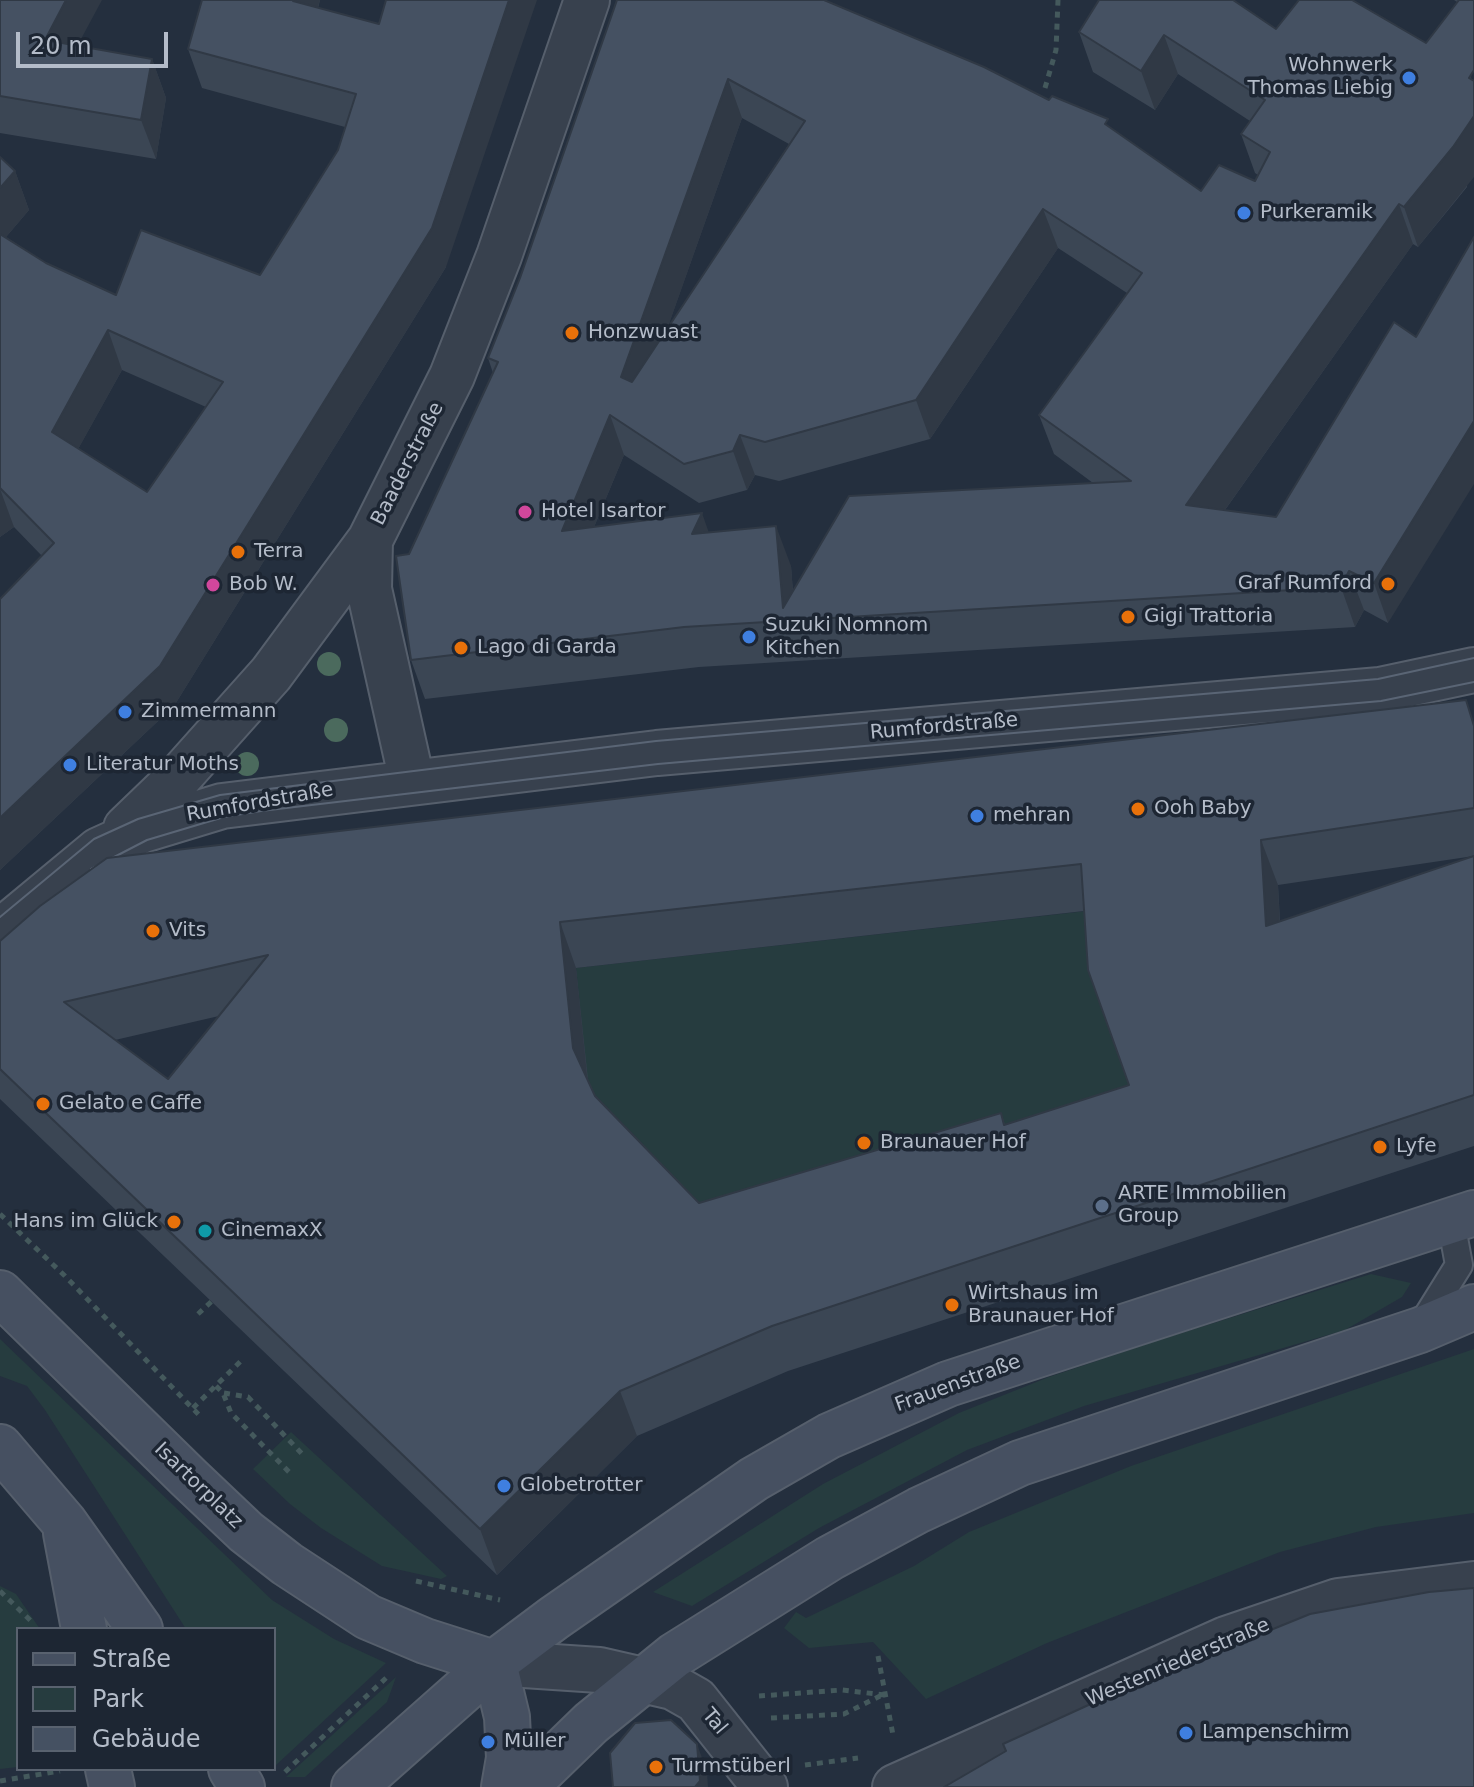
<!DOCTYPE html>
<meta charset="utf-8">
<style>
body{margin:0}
#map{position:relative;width:1474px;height:1787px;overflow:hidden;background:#242f3e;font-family:"DejaVu Sans",sans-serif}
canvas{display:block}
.legend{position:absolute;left:16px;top:1627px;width:260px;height:144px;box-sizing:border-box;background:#1d2633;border:2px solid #59626f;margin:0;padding:10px 14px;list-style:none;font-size:24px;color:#b4bcc9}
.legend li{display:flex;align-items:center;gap:16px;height:40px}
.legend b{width:40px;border:2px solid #59626f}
.scale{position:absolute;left:16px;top:32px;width:152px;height:36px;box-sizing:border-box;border:4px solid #b4bcc9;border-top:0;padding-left:10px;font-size:24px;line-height:28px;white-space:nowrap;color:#b4bcc9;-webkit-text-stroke:6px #1d2633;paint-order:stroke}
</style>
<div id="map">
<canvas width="1474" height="1787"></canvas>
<ul class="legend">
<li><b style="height:10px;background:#465061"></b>Straße</li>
<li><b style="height:22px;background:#263c3f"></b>Park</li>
<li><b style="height:22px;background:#455162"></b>Gebäude</li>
</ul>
<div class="scale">20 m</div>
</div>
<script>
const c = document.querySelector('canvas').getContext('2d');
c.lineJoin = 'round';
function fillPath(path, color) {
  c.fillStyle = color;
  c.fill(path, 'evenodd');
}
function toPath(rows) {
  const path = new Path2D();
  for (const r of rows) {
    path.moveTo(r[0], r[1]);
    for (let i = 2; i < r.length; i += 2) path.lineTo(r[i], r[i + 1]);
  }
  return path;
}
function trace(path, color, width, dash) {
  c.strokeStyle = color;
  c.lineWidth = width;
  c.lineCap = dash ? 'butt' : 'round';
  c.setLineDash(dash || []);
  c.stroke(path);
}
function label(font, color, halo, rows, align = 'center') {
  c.font = font + ' "DejaVu Sans",sans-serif';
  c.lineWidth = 7;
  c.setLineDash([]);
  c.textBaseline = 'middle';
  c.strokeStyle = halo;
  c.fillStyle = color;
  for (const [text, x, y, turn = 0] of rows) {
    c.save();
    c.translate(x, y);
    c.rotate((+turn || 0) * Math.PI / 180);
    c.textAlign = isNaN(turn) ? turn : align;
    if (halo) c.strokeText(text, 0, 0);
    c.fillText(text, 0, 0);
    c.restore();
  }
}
const green = toPath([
 [1096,910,1146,1130,716,1249,589,1094,576,968],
 [1371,1274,1411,1283,1402,1297,1345,1330,1084,1406,967,1450,819,1528,692,1606,653,1592,823,1484,959,1413,1049,1377,1159,1340],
 [0,1339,272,1600,334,1639,386,1663,275,1766,274,1629,186,1629,45,1410,27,1386,0,1376],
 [1474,1349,1474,1513,1376,1527,1280,1552,1047,1643,926,1699,873,1642,809,1648,784,1628,796,1612,806,1618,914,1566,969,1532,1131,1466],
 [291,1432,447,1576,441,1579,382,1566,321,1528,290,1504,253,1469],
 [0,1586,16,1594,40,1629,18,1629,18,1767,0,1769],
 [396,1677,387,1702,305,1777,286,1777]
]);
const path = toPath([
 [1045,88,1056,50,1058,0],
 [0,1214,65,1276,199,1415],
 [198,1314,212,1301],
 [216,1386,223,1393,231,1413,289,1472],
 [224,1393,248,1397,305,1457],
 [193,1408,244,1358],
 [416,1581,500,1600],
 [0,1591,31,1621],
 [878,1656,893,1735],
 [759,1696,842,1690,885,1695],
 [771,1718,844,1714,880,1696],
 [805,1765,858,1758],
 [285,1772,386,1678],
 [0,1781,60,1771]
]);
const service = toPath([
 [1421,1326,1459,1265,1451,1222]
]);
const minor = toPath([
 [370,540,369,589,412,781],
 [126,828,180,776,271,674,370,540,452,376,499,256,587,0],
 [0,932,99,850,143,830,222,806,657,753,1380,690,1474,670],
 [494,1663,599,1670,673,1687,696,1700,765,1787],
 [895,1787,1226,1639,1338,1601,1474,1584]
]);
const secondary = toPath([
 [0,1293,189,1478,246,1532,287,1564,368,1617,425,1641,494,1663],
 [0,1447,64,1522,140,1629],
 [66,1533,84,1629],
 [494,1663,507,1717,509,1758,504,1787],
 [108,1769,112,1787],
 [231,1769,242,1787],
 [354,1787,494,1663,554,1618,754,1479,829,1436,948,1384,1474,1213],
 [525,1787,591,1723,675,1655,830,1558,919,1510,1020,1463,1420,1330,1474,1307]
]);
const tram = toPath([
 [91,869,147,840,224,817,261,811,658,764,1381,701,1474,682],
 [0,917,94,839,138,819,220,795,656,741,1378,679,1474,658]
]);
const trees = [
 [329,664],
 [336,730],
 [247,764]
];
const wall = toPath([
 [0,0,77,46,152,59,166,98,156,159,0,133],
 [202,0,320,0,318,8,446,267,174,706,0,870,0,599,42,556,14,527,0,537,0,157,15,171,29,210,6,237,46,263,116,295,260,275,338,150,345,127,202,88,188,49],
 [122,370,206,407,147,492,78,449],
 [617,0,1049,100,1112,129,1201,191,1255,181,1258,175,1255,173,1241,134,1250,121,1178,74,1155,110,1093,72,1079,32,1276,29,1426,43,1457,2,1454,0,1474,0,1467,187,1418,247,1413,244,1225,510,1276,517,1394,322,1388,623,1364,610,1355,627,699,667,425,699,411,660,409,554,493,373,488,358,520,278],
 [742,118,789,144,667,329],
 [1058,248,1127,293,1039,415,1054,454,1093,483,793,592,791,566,709,532,594,527,624,455,699,503,747,490,755,475,779,481,930,439],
 [1474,723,1474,1146,788,1371,637,1436,497,1575,0,1099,0,941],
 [1474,856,1280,921,1278,885],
 [1084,911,1129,1085,1005,1125,1001,1113,699,1203,595,1096,588,1080,576,968],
 [219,1016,168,1079,115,1040]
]);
const shadedWall = toPath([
 [66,0,102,0,59,80,45,40],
 [293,0,320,0,307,41],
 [509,0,537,0,446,267,174,706,0,870,0,818],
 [1164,35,1178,74,1155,110,1141,71],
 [152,59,166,98,156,159,141,120],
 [728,79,742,118,636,417,621,377],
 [1474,116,1474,177,1418,247,1404,207],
 [15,171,29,210,0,244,0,188],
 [1399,204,1413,244,1200,545,1186,505],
 [1043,209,1058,248,930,439,916,400],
 [108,330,122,370,66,471,52,432],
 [610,415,624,455,576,570,562,531],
 [1474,421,1474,484,1388,623,1374,583],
 [740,435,755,475,747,490,733,451],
 [0,489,14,527,0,537],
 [702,513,716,553,692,534],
 [776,526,791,566,795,620,783,608],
 [1349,571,1364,610,1355,627,1341,587],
 [1261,840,1278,885,1282,972,1266,926],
 [560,922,576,968,589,1094,573,1048],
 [620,1391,637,1436,497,1575,480,1529],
 [697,1744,707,1772,708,1787,695,1787]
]);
const building = toPath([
 [0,0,66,0,45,40,152,59,141,120,0,96,0,0],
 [202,0,293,0,293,1,379,24,386,0,509,0,432,228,160,666,0,818,0,599,54,543,0,488,0,234,46,263,116,295,141,230,260,275,338,150,356,94,188,49,202,0],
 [108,330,223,382,147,492,52,432,108,330],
 [617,0,824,0,984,67,1049,100,1052,96,1108,119,1105,124,1201,191,1219,165,1255,181,1270,152,1241,134,1265,100,1164,35,1141,71,1079,32,1099,0,1233,0,1276,29,1299,0,1352,0,1426,43,1459,0,1474,0,1474,70,1469,78,1474,81,1474,116,1453,147,1404,207,1399,204,1186,505,1276,517,1394,322,1416,337,1474,237,1474,421,1374,583,1349,571,1341,587,684,627,411,660,396,556,409,554,498,362,488,358,520,278,617,0],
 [728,79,805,121,632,382,621,377,728,79],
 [1043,209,1142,273,1039,415,1131,481,849,496,783,608,776,526,692,534,702,513,562,531,610,415,684,464,733,451,740,435,765,442,916,400,1043,209],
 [0,157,15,171,0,188,0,157],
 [1466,700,1474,726,1474,808,1261,840,1266,926,1474,856,1474,1095,772,1326,620,1391,480,1529,0,1069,0,941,40,906,107,858,1466,700],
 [1081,864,1088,970,1129,1085,1004,1125,1001,1113,699,1203,595,1096,573,1048,560,922,1081,864],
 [268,955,168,1079,64,1002,268,955],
 [1474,1588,1474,1787,944,1787,1006,1751,1003,1744,1106,1697,1310,1614,1429,1592,1474,1588],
 [671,1720,697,1744,700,1781,695,1787,613,1787,610,1753,635,1723,671,1720]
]);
const markers = [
 [1409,78,8,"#3f7fe0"],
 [1244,213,8,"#3f7fe0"],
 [572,333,8,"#e8710a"],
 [525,512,8,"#d1479c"],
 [238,552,8,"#e8710a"],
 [1388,584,8,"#e8710a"],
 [213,585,8,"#d1479c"],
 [1128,617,8,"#e8710a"],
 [749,637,8,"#3f7fe0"],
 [461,648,8,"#e8710a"],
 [125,712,8,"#3f7fe0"],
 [70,765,8,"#3f7fe0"],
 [1138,809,8,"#e8710a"],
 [977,816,8,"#3f7fe0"],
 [153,931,8,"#e8710a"],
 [43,1104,8,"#e8710a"],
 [864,1143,8,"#e8710a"],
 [1380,1147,8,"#e8710a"],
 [1102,1206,8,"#5c6f8a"],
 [174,1222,8,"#e8710a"],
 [205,1231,8,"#0f9aa8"],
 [952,1305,8,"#e8710a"],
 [504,1486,8,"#3f7fe0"],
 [1186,1733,8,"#3f7fe0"],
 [488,1742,8,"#3f7fe0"],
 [656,1767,8,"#e8710a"]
];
const poiNames = [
 ["Wohnwerk",1393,66,"right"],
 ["Thomas Liebig",1393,89,"right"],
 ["Purkeramik",1260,213],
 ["Honzwuast",588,333],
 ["Hotel Isartor",541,512],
 ["Terra",254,552],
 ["Graf Rumford",1372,584,"right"],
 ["Bob W.",229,585],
 ["Gigi Trattoria",1144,617],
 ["Suzuki Nomnom",765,626],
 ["Kitchen",765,649],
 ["Lago di Garda",477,648],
 ["Zimmermann",141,712],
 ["Literatur Moths",86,765],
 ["Ooh Baby",1154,809],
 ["mehran",993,816],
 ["Vits",169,931],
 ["Gelato e Caffe",59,1104],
 ["Braunauer Hof",880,1143],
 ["Lyfe",1396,1147],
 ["ARTE Immobilien",1118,1194],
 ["Group",1118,1217],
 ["Hans im Glück",158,1222,"right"],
 ["CinemaxX",221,1231],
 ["Wirtshaus im",968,1294],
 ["Braunauer Hof",968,1317],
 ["Globetrotter",520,1486],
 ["Lampenschirm",1202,1733],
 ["Müller",504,1742],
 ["Turmstüberl",672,1767]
];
const streetNames = [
 ["Baaderstraße",408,464,-63],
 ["Rumfordstraße",944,727,-5],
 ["Rumfordstraße",260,803,-10],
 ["Frauenstraße",958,1384,-20],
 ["Isartorplatz",198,1486,44],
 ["Westenriederstraße",1178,1663,-23],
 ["Tal",714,1722,50]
];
fillPath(green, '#263c3f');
trace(service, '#565f6c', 30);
trace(minor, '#565f6c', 48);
trace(secondary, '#565f6c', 48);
trace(path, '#44595c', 5, [6, 6]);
trace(service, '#38414e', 26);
trace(minor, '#38414e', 44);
trace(secondary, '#465061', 44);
trace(tram, '#5a6575', 2);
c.fillStyle = '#4b6a5d';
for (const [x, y] of trees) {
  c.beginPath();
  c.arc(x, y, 12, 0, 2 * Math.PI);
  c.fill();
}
fillPath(wall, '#3b4654');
fillPath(shadedWall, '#303945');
fillPath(building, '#455162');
trace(building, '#303945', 2);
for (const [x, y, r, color] of markers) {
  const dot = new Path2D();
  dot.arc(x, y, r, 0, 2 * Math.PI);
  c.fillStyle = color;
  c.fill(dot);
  trace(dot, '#1d2633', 3);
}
label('20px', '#b4bcc9', '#1d2633', poiNames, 'left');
label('20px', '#b4bcc9', '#1d2633', streetNames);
</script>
